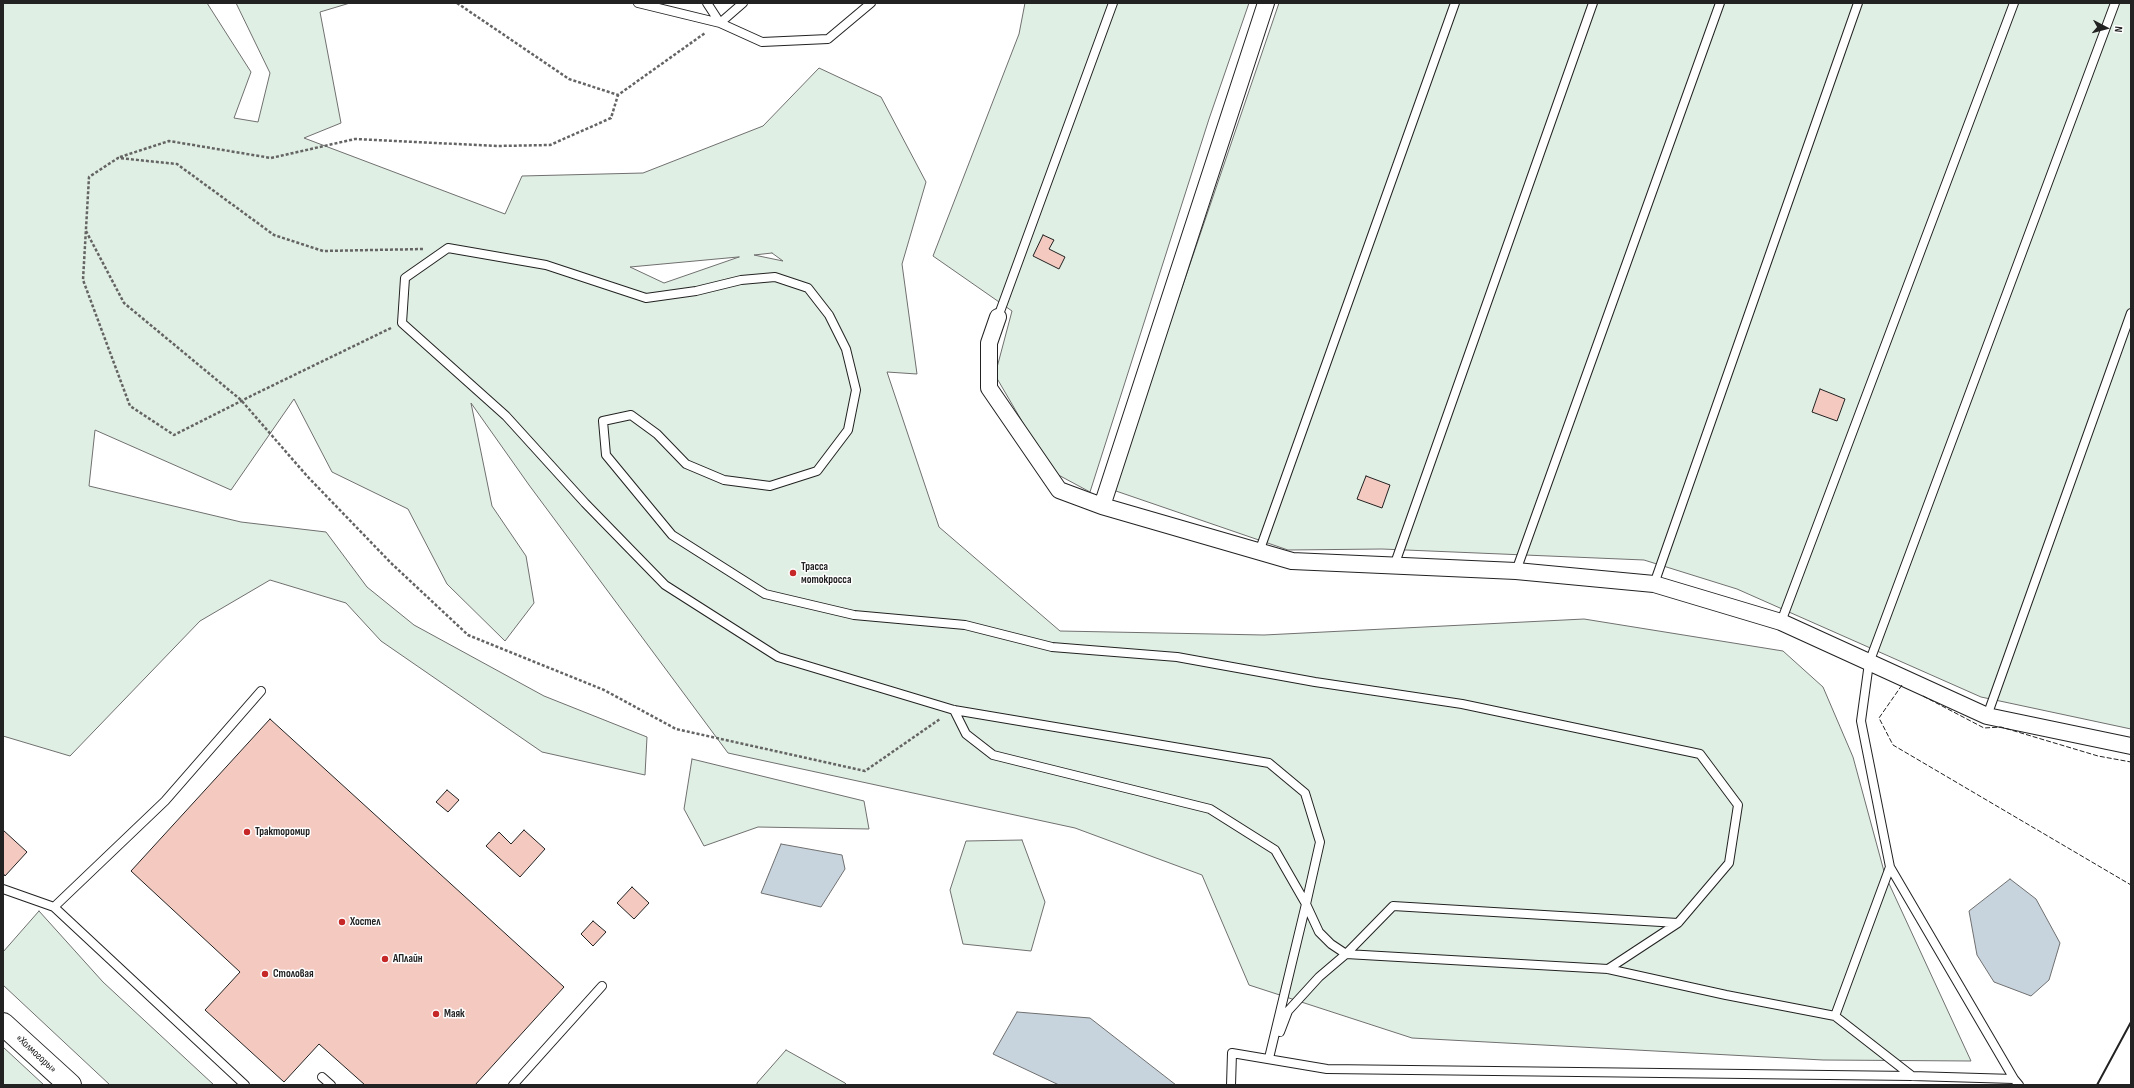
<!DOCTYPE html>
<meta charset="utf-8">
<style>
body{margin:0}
#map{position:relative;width:2134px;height:1088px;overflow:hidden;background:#fff;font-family:"Sofia Sans Condensed",sans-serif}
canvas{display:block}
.frame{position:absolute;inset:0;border:4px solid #222;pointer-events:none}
.north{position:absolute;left:2086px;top:8px;width:40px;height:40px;-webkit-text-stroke:3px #fff;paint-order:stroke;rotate:96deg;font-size:11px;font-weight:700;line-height:16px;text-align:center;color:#222}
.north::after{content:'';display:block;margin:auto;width:14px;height:18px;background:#222;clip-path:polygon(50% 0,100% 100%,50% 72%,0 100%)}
</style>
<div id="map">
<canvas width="2134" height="1088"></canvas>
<div class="frame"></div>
<div class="north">N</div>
</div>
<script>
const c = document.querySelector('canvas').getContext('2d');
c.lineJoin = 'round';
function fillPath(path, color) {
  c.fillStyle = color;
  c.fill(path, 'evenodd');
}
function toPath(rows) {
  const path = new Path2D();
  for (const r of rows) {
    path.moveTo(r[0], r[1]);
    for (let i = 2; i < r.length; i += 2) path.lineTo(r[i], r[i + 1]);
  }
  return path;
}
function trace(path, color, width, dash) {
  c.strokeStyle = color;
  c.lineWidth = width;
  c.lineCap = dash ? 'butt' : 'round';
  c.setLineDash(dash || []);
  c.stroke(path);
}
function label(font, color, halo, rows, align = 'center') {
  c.font = font + ' "Sofia Sans Condensed",sans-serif';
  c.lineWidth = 3;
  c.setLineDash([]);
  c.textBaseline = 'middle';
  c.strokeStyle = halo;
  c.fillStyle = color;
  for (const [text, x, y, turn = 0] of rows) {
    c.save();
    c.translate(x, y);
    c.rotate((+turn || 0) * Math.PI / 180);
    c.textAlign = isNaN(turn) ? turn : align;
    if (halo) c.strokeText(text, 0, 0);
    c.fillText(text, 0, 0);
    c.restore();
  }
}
const green = toPath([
 [3,3,207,3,251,72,234,118,258,122,270,73,236,3,350,3,320,12,341,123,304,138,505,214,522,176,643,173,763,126,819,68,881,97,926,182,902,264,917,374,887,372,939,527,1060,631,1264,635,1584,619,1783,651,1823,687,1853,757,1885,875,1971,1061,1823,1060,1412,1038,1249,985,1202,875,1075,828,728,753,529,485,471,403,492,506,526,556,534,603,505,641,447,584,408,509,332,472,294,399,231,490,95,430,89,486,241,522,326,532,367,587,414,625,544,696,647,737,645,775,542,752,381,641,346,603,270,580,200,621,70,756,3,736,3,3],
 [772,253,783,261,754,255,772,253],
 [739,257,664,283,630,267,738,257,739,257],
 [1025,3,1249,3,1209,119,1090,492,1051,471,995,375,1012,311,933,256,1019,34,1025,3],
 [1279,3,2131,3,2131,729,1981,697,1737,589,1644,560,1382,549,1288,550,1113,490,1279,3],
 [692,759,864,801,869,829,758,827,704,846,684,809,692,759],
 [1022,840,1045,902,1031,951,963,944,950,890,966,841,1022,840],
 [39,911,103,982,214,1085,110,1085,3,985,3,952,39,911],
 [3,1047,44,1085,3,1085,3,1047],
 [786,1050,845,1083,847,1085,757,1085,757,1083,786,1050]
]);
const water = toPath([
 [781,844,842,855,845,869,821,907,761,893,781,844],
 [2010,879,2036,899,2060,943,2049,980,2031,996,1994,982,1977,955,1969,911,2010,879],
 [1017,1012,1090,1018,1176,1085,1059,1085,993,1054,1017,1012]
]);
const building = toPath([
 [1043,235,1054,240,1049,249,1065,257,1059,269,1033,256,1043,235],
 [1820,389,1845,399,1837,421,1812,412,1820,389],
 [1366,476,1390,485,1382,508,1357,499,1366,476],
 [270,719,564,987,475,1085,365,1085,319,1044,284,1082,205,1010,240,972,131,871,270,719],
 [447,790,459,800,448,812,436,802,447,790],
 [3,830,27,852,5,876,3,873,3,830],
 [524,830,545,849,520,877,486,846,499,832,511,844,524,830],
 [632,887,649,903,634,919,617,903,632,887],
 [593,921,606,932,593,946,581,934,593,921]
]);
const path = toPath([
 [457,3,569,79,618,95,705,33],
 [120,157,169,141,271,158,355,139,497,146,550,145,611,118,618,95],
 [86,231,124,303,241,400,307,476,391,563,468,635,604,690,676,729,865,771,940,719],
 [391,328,255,394,174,435,130,406,83,280,89,177,118,158,177,164,274,235,323,251,424,249]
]);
const lane = toPath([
 [638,3,720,23,743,3],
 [707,3,720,23,762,42,828,39,871,3],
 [998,317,1113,3],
 [1259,552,1455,3],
 [1394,566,1593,3],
 [1516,571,1720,3],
 [1654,584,1858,3],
 [1781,622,2014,3],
 [954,710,966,734,993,755,1210,809,1275,850,1306,904,1319,932,1331,944,1346,954,1393,906,1678,923,1729,863,1738,805,1700,754,1462,704,1315,682,1177,657,1052,647,965,625,854,615,765,594,672,535,606,455,603,421,631,415,657,434,686,464,724,480,770,486,817,471,848,430,856,390,846,349,829,315,808,288,775,277,741,280,696,291,646,298,546,265,448,248,405,278,402,323,506,416,585,503,665,585,778,657,954,710,1269,763,1305,793,1320,842,1306,904,1269,1058],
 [1987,716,2131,313],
 [3,889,54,907,245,1085],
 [54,907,165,801,261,691],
 [1608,969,1678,923],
 [1835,1016,1890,867],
 [1280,1032,1288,1011,1319,977,1346,954,1608,969,1726,995,1835,1016,1912,1076],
 [322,1077,331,1085],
 [2014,1079,1890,867,1861,721,1869,663,2115,3],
 [513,1085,602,986],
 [1231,1085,1232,1053,1327,1069,1912,1076,2014,1079,2019,1085]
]);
const street = toPath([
 [1266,3,1102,506,1292,561,1516,571,1654,584,1781,622,1987,716,2131,746],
 [998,317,989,343,989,388,1059,490,1102,506]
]);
const highway = toPath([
 [3,1024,70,1085]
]);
const fence = toPath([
 [1902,685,1879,718,1893,745,2131,885],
 [1923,696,1984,728,2001,727,2098,756,2131,762]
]);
const wall = toPath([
 [2097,1085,2131,1022]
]);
const markers = [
 [793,573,4,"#c62828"],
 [247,832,4,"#c62828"],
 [342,922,4,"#c62828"],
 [385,959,4,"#c62828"],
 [265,974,4,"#c62828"],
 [436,1014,4,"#c62828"]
];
const poiNames = [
 ["Трасса",801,567],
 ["мотокросса",801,580],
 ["Тракторомир",255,832],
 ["Хостел",350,922],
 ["АПлайн",393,959],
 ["Столовая",273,974],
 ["Маяк",444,1014]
];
const streetNames = [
 ["«Холмогоры»",36,1054,43]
];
fillPath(green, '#e0efe3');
trace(green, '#6f6f6f', 1);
fillPath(water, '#c7d3dd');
trace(water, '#6f6f6f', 1);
fillPath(building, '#f3c9c0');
trace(building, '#222', 1);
trace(lane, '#222', 10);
trace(street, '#222', 18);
trace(highway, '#222', 24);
trace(path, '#646464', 2.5, [3, 2]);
trace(lane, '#fff', 8);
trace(street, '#fff', 16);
trace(highway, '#fff', 22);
trace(fence, '#222', 1, [5, 2]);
trace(wall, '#222', 2);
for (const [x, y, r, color] of markers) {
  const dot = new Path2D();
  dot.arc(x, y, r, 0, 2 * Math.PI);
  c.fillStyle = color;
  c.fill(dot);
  trace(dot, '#fff', 1.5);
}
label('bold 11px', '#222', '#fff', poiNames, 'left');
label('11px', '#222', '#fff', streetNames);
</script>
